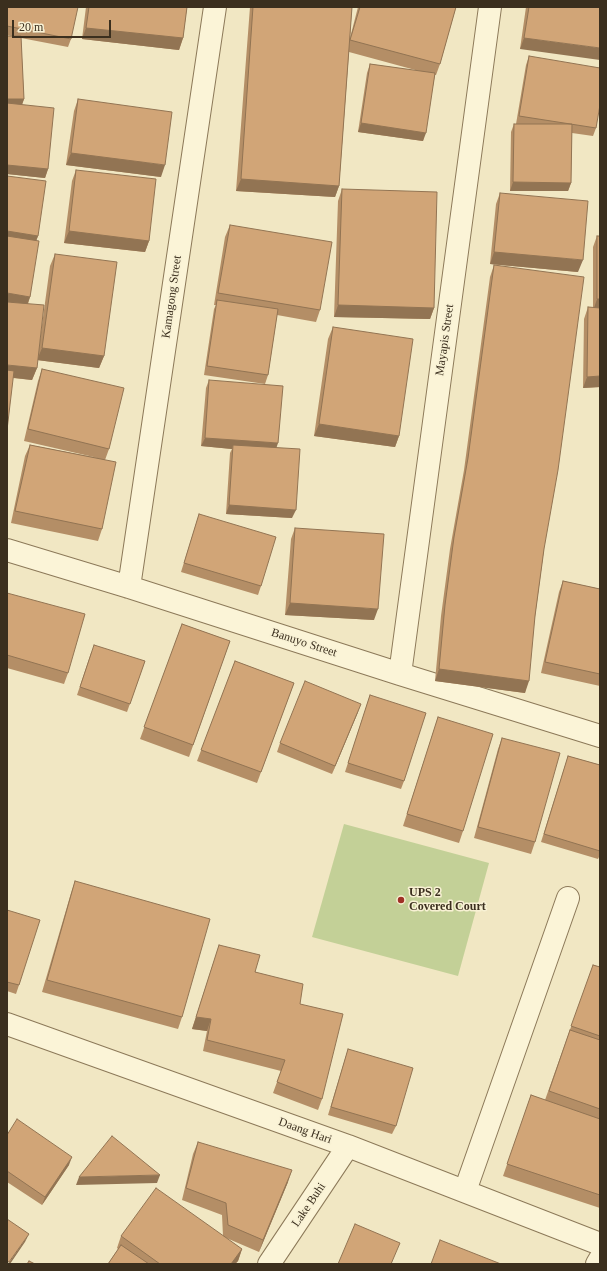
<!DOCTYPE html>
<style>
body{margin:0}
#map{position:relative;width:607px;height:1271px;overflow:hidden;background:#f1e7c3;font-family:Georgia,serif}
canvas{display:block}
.frame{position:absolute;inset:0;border:8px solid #3b2f1e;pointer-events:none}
.scale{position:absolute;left:12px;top:20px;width:99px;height:18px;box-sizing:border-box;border:2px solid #3b2f1e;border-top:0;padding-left:5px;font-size:12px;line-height:14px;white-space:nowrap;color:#3b2f1e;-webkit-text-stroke:3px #f8f1d4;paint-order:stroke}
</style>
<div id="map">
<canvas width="607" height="1271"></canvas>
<div class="frame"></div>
<div class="scale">20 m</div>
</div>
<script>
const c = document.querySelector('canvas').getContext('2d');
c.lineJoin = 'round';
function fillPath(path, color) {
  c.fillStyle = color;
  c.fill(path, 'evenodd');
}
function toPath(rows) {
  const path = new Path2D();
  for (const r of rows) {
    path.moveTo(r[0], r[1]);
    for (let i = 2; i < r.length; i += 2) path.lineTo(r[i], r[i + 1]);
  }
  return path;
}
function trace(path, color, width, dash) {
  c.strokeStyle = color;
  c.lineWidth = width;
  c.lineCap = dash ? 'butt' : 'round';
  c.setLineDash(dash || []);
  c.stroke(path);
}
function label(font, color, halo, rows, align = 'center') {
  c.font = font + ' Georgia,serif';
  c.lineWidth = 3;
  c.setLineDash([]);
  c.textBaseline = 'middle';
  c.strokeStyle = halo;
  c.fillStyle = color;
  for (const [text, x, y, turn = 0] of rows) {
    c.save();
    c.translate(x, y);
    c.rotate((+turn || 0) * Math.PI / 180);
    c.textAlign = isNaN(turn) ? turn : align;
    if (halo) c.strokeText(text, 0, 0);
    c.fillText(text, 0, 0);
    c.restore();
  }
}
const green = toPath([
 [344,824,489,863,458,976,312,937]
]);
const minor = toPath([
 [7,550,129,587,400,674,600,736],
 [129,587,215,7],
 [400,674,490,7],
 [7,1024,348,1146,600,1244],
 [465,1191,568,898],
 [269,1264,348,1146],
 [597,1264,600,1259]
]);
const wall = toPath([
 [7,7,71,39,68,47,21,38,24,99,22,105,48,169,45,178,7,174,12,36,7,35],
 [86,7,187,7,183,38,179,50,82,39],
 [250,7,352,7,350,38,358,7,456,7,440,64,436,75,435,75,423,141,358,132,367,73,370,64,419,71,349,52,339,186,335,197,236,191],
 [526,7,600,7,520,49],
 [529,56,596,128,593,136,572,133,571,183,568,191,510,191,511,132,514,124,516,124,526,65],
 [78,99,161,177,66,165,74,111],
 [76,170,149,241,145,252,64,243,72,181],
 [7,176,38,236,36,241,30,297,28,304,38,354,50,266,55,254,104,356,99,368,37,360,37,368,32,380,13,378],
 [342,189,434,308,430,319,334,317,338,201],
 [500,193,578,272,490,264,496,204],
 [230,225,320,310,316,322,277,315,268,375,265,384,204,375,214,309,216,305,214,305,225,237],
 [597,236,600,236,600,387,583,388,584,319,588,307,593,308,593,247],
 [494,265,544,549,525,693,435,681,441,616,450,549,464,470,490,277],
 [333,327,399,436,395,447,314,436,328,339],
 [42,369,109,449,105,460,102,529,98,541,11,523,25,456,30,445,98,458,24,441,38,381],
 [209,380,277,448,292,518,226,514,230,453,232,449,201,446,206,388],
 [199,514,261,586,258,595,181,572],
 [295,528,374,620,285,615,291,539],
 [563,581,600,589,600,686,541,673,559,592],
 [7,593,68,673,64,684,7,668],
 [182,624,230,641,189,757,140,739],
 [91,653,145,661,127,712,77,695],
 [235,661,294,683,257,783,197,761],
 [370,695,404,781,401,789,345,772],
 [358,712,332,774,277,752,280,743],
 [438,717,463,831,459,843,403,826],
 [502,738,535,842,531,854,474,838,498,749],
 [568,756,600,765,600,855,598,859,541,842],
 [75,881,182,1017,178,1029,42,992,71,893],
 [7,910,19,985,16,994,7,991],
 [219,945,300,1004,322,1099,318,1110,273,1093,281,1071,203,1051,207,1031,192,1029],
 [593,965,600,967,600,1208,503,1176,531,1095,545,1100],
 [348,1049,396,1126,392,1134,328,1115],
 [7,1135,69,1165,42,1205,7,1182],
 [198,1142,288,1182,259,1252,224,1237,242,1249,238,1261,235,1264,108,1264,118,1249,117,1248,121,1236,223,1236,222,1215,182,1200,193,1154]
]);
const shadedWall = toPath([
 [86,28,183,38,179,50,82,39],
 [524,38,600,48,600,60,520,49],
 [7,99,24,99,21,107,7,108],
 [361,123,426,133,423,141,358,132],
 [71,153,165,165,161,177,66,165],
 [7,165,48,169,45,178,7,174],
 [241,179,339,186,335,197,236,191],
 [513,182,571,183,568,191,510,191],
 [7,231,38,236,35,244,7,240],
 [69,231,149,241,145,252,64,243],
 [494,252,583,260,578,272,490,264],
 [7,293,30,297,27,305,7,302],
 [597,299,600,299,600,311,593,311],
 [338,305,434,308,430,319,334,317],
 [42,348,104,356,99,368,37,360],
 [7,365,37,368,32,380,7,377],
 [600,376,600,387,583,388,587,377],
 [319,424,399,436,395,447,314,436],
 [205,438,278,443,275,452,233,445,232,449,201,446],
 [229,505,296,510,292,518,226,514],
 [290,603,378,609,374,620,285,615],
 [439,669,529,681,525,693,435,681],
 [361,704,358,712,332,774,335,766],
 [196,1017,211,1019,207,1031,192,1029],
 [72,1157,69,1165,42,1205,45,1197],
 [292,1170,288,1182,259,1252,263,1240],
 [160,1175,157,1183,76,1185,79,1177],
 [29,1234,25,1242,10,1264,8,1264],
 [242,1249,238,1261,235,1264,231,1264]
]);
const building = toPath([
 [7,7,78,7,71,39,7,26,7,7],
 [89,7,187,7,183,38,86,28,89,7],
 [253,7,352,7,339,186,241,179,253,7],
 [360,7,456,7,440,64,350,40,360,7],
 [529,7,600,7,600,48,524,38,529,7],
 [7,36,21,36,24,99,7,99,7,36],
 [529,56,600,68,600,105,596,128,519,116,529,56],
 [370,64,435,73,426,133,361,123,370,64],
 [78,99,172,112,165,165,71,153,78,99],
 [7,103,54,108,48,169,7,165,7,103],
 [514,124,572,124,571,183,513,182,514,124],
 [76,170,156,179,149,241,69,231,76,170],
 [7,176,46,181,38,236,7,231,7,176],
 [342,189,437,192,434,308,338,305,342,189],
 [500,193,588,201,583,260,494,252,500,193],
 [230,225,332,242,320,310,218,293,230,225],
 [7,236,39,241,30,297,7,293,7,236],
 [597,236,600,236,600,299,597,299,597,236],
 [55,254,117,262,104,356,42,348,55,254],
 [494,265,584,277,558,470,544,549,535,616,529,681,439,669,445,605,454,537,468,458,494,265],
 [217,300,278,309,268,375,207,366,217,300],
 [7,302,44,305,37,368,7,365,7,302],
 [588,307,600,308,600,376,587,377,588,307],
 [333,327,413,339,399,436,319,424,333,327],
 [42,369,124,388,109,449,28,429,42,369],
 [7,370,14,371,7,430,7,370],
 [209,380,283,386,278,443,205,438,209,380],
 [30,445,116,462,102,529,15,511,30,445],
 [233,445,300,449,296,510,229,505,233,445],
 [199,514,276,537,261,586,184,563,199,514],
 [295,528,384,534,378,609,290,603,295,528],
 [563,581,600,589,600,674,545,662,563,581],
 [7,593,85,614,68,673,7,655,7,593],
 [182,624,230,641,193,745,144,727,182,624],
 [94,645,145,661,130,704,80,687,94,645],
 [235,661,294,683,261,772,201,750,235,661],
 [305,681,361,704,335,766,280,743,305,681],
 [370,695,426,713,404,781,348,763,370,695],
 [438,717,493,734,463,831,407,814,438,717],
 [502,738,560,753,535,842,478,827,502,738],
 [568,756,600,765,600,851,544,834,568,756],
 [75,881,210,919,182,1017,47,980,75,881],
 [7,910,40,920,19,985,7,982,7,910],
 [219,945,260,955,255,972,303,984,300,1004,343,1014,322,1099,277,1082,285,1060,207,1040,211,1019,196,1017,219,945],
 [593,965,600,967,600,1036,571,1026,593,965],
 [570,1030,600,1040,600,1109,549,1091,570,1030],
 [348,1049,413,1068,396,1126,331,1107,348,1049],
 [531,1095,600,1119,600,1195,507,1164,531,1095],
 [17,1119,72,1157,45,1197,7,1171,7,1135,17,1119],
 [112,1136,160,1175,79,1177,112,1136],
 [198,1142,292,1170,263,1240,228,1225,226,1203,186,1188,198,1142],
 [156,1188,242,1249,231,1264,160,1264,121,1236,156,1188],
 [7,1219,29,1234,9,1262,7,1261,7,1219],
 [355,1224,400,1243,391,1264,338,1264,355,1224],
 [440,1240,501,1264,431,1264,440,1240],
 [121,1245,149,1264,108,1264,121,1245],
 [29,1261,35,1264,27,1264,29,1261]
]);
const markers = [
 [401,900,4,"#9f3025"]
];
const streetNames = [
 ["Kamagong Street",172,297,-82],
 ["Mayapis Street",445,340,-82],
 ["Banuyo Street",304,643,18],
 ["Daang Hari",305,1131,20],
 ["Lake Buhi",309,1205,-56]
];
const poiNames = [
 ["UPS 2",409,893],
 ["Covered Court",409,907]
];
fillPath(green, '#c3d097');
trace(minor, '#8c7959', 24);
trace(minor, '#fbf4d7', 22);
fillPath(wall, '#b48e66');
fillPath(shadedWall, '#927453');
fillPath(building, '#d1a577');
trace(building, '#927453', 1);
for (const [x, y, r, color] of markers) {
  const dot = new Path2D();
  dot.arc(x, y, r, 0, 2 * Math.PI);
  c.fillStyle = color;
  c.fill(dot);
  trace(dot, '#f8f1d4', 1.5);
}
label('12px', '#3b2f1e', '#f8f1d4', streetNames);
label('bold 12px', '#3b2f1e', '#f8f1d4', poiNames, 'left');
</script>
